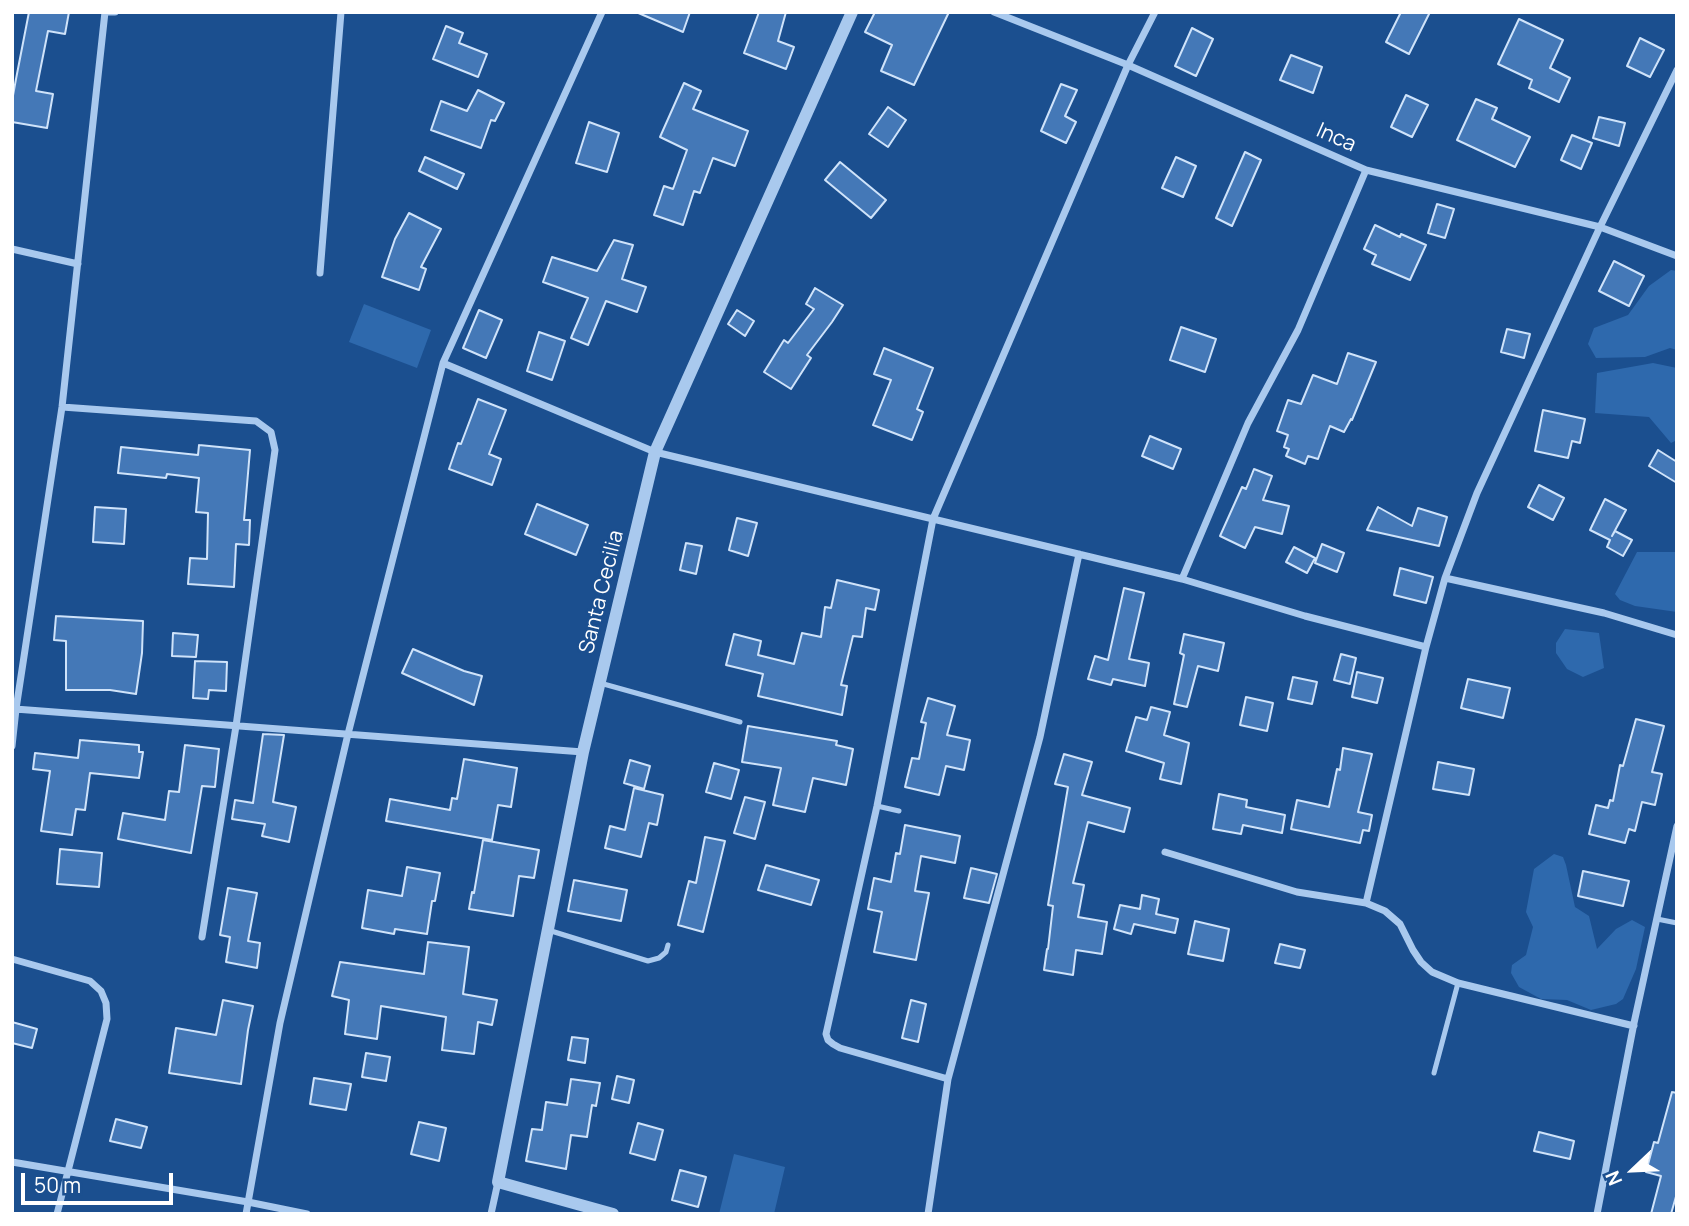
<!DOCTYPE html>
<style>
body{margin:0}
#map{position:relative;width:1689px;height:1226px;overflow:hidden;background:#1b4f8f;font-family:Manrope,sans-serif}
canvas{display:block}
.frame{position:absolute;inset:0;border:14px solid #fff;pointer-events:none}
.north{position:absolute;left:1598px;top:1135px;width:70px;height:70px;-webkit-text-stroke:5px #1b4f8f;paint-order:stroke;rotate:247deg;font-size:19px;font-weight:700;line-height:28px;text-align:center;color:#fff}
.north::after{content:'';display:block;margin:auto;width:24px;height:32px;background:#fff;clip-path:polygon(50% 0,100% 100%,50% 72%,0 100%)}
.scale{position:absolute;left:21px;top:1173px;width:152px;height:32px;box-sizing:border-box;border:4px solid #fff;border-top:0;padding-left:9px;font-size:21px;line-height:24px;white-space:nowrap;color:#fff;-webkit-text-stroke:5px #1b4f8f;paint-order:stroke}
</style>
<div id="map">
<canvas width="1689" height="1226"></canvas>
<div class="frame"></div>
<div class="north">N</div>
<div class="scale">50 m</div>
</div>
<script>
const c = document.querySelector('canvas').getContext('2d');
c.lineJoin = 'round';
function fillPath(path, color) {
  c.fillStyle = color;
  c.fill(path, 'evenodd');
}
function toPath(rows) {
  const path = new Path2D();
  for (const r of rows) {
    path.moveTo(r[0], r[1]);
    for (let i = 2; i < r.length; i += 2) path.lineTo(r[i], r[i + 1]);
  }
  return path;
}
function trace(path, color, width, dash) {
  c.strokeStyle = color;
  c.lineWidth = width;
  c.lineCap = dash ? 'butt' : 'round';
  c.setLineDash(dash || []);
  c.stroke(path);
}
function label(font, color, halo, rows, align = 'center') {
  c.font = font + ' Manrope,sans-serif';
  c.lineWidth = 5;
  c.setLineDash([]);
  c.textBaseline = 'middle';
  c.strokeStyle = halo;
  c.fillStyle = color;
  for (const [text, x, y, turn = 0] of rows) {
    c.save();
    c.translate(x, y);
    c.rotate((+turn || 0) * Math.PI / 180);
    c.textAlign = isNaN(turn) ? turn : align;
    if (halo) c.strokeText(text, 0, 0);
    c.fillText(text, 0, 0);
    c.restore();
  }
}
const green = toPath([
 [1671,270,1677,271,1677,350,1670,348,1645,357,1596,358,1588,344,1594,328,1628,315,1649,286],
 [364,304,431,330,417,368,349,342],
 [1653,363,1677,368,1677,440,1671,443,1649,417,1595,413,1597,373],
 [1637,552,1677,552,1677,612,1635,606,1620,600,1615,594],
 [1565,629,1599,633,1604,668,1583,677,1567,669,1556,653,1556,643],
 [1554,854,1563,857,1566,865,1575,907,1589,916,1597,949,1616,929,1632,920,1645,927,1636,969,1623,999,1616,1004,1591,1010,1567,1000,1541,999,1519,987,1511,973,1512,965,1526,955,1533,927,1526,912,1534,869],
 [734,1154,785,1167,774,1214,719,1214]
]);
const building = toPath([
 [29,12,69,12,65,34,48,31,36,91,53,94,47,128,12,122,12,101,16,79,29,12],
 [636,12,690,12,683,32,636,12],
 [759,12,786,12,778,41,794,47,786,69,744,53,759,12],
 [875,12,949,12,914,85,881,71,892,45,865,32,875,12],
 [1401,12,1430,12,1409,54,1386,42,1401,12],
 [1519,19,1563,40,1550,68,1570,78,1559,102,1529,88,1532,80,1498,64,1519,19],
 [446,26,463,33,459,43,487,54,478,77,433,59,446,26],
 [1192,28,1213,39,1196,76,1175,66,1192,28],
 [1640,38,1664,50,1650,77,1627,66,1640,38],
 [1291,55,1322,67,1313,93,1280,80,1291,55],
 [684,83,701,91,693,109,748,131,735,166,713,158,700,193,694,191,683,225,654,215,664,186,673,189,687,150,660,137,684,83],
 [1061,84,1077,90,1065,116,1076,122,1066,143,1041,131,1061,84],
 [478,90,504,103,495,121,491,120,481,148,431,130,441,101,467,111,478,90],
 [1406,95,1428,105,1412,137,1391,127,1406,95],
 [1476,99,1497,108,1492,119,1530,137,1515,167,1457,140,1476,99],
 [888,107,906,120,888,147,869,134,888,107],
 [1599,117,1625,123,1619,146,1593,138,1599,117],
 [589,122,619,133,607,172,576,163,589,122],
 [1572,135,1592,143,1581,169,1561,160,1572,135],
 [1245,152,1261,160,1232,226,1216,218,1245,152],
 [425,157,464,174,457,189,419,171,425,157],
 [1176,157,1196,166,1183,197,1162,188,1176,157],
 [840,162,886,200,871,218,825,180,840,162],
 [1437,204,1454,209,1445,238,1428,233,1437,204],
 [409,213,441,229,421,267,426,269,419,290,382,277,395,239,409,213],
 [1375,225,1400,237,1401,234,1426,245,1410,280,1372,264,1376,255,1364,249,1375,225],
 [614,240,633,245,622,279,646,287,637,312,606,301,588,345,571,338,588,298,543,282,552,257,597,271,614,240],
 [1614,261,1644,276,1629,306,1599,291,1614,261],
 [815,288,843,305,832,322,807,355,811,358,791,389,764,372,784,340,788,343,814,309,806,304,815,288],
 [479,310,502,320,486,358,463,348,479,310],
 [737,310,754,321,745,336,728,324,737,310],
 [1181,327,1216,339,1205,372,1170,360,1181,327],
 [1507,329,1530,334,1524,358,1501,352,1507,329],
 [539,332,565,341,552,380,527,371,539,332],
 [884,348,933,368,917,409,923,412,912,440,873,425,891,380,874,374,884,348],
 [1348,353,1376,362,1352,420,1351,419,1344,432,1330,426,1318,459,1308,456,1305,464,1286,456,1289,449,1284,447,1288,435,1277,431,1288,400,1301,404,1313,375,1337,384,1348,353],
 [478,399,506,410,489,454,501,459,492,485,449,469,458,443,461,444,478,399],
 [1543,410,1585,419,1580,443,1572,441,1568,458,1535,451,1543,410],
 [1150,436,1181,449,1173,469,1142,456,1150,436],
 [199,445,250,450,244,520,250,520,249,545,236,544,234,587,188,584,190,558,207,559,208,513,196,512,199,478,167,474,166,478,118,473,121,447,198,455,199,445],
 [1658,450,1677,462,1677,483,1649,466,1658,450],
 [1254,469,1272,476,1263,500,1289,506,1282,534,1255,527,1245,548,1220,536,1242,487,1246,489,1254,469],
 [1539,485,1564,498,1553,520,1528,507,1539,485],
 [1605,499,1626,510,1612,536,1615,531,1632,540,1623,556,1607,547,1610,540,1590,530,1605,499],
 [537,504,588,525,576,555,525,534,537,504],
 [95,507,126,509,124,544,93,542,95,507],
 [1378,507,1412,526,1418,508,1447,517,1439,546,1367,530,1378,507],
 [737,518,757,523,748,556,729,550,737,518],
 [686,543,702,546,696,574,680,570,686,543],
 [1322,544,1344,553,1337,572,1315,563,1322,544],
 [1294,547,1315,558,1307,573,1286,562,1294,547],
 [1400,568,1433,577,1426,603,1394,595,1400,568],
 [837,580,879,590,875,610,866,608,862,637,853,636,841,685,847,686,842,715,758,696,763,674,726,665,734,634,761,641,758,655,794,664,802,633,821,637,825,607,831,608,837,580],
 [1124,588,1144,593,1129,659,1149,663,1145,686,1113,679,1111,685,1088,679,1095,656,1108,660,1124,588],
 [56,616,143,621,142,653,136,694,110,690,66,690,66,641,54,640,56,616],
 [173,633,198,635,196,657,172,656,173,633],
 [1184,634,1224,643,1218,671,1198,666,1187,707,1174,704,1184,655,1180,653,1184,634],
 [413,649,464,671,482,676,474,705,402,673,413,649],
 [1341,654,1356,658,1350,684,1334,680,1341,654],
 [195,661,227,662,226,691,209,690,208,699,193,698,195,661],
 [1357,672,1383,678,1377,703,1352,697,1357,672],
 [1293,677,1317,682,1312,704,1288,699,1293,677],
 [1468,679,1510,688,1503,718,1461,708,1468,679],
 [1246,697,1273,703,1267,731,1240,725,1246,697],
 [928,698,955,706,947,735,970,740,964,770,946,766,939,795,905,787,912,758,919,759,926,723,921,722,928,698],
 [1151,707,1170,712,1164,735,1189,743,1181,784,1160,779,1164,763,1126,751,1136,717,1147,720,1151,707],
 [1636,719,1664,726,1652,772,1662,774,1655,805,1642,802,1635,831,1629,829,1625,843,1589,834,1596,805,1608,808,1610,800,1613,801,1620,765,1623,766,1636,719],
 [748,726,837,741,836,745,853,749,846,785,813,778,805,812,773,805,781,768,742,762,748,726],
 [263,734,284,735,273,802,296,807,289,842,262,836,265,824,232,819,235,800,253,803,263,734],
 [80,740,139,745,139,752,143,752,139,778,90,773,85,810,76,809,72,835,41,831,50,771,33,769,35,753,78,758,80,740],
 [185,745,219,749,215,787,202,786,191,853,118,839,123,813,165,820,169,791,179,792,185,745],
 [1343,748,1372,754,1358,812,1372,815,1369,831,1363,830,1360,843,1291,829,1297,800,1329,807,1337,769,1340,770,1343,748],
 [1064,754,1092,762,1082,795,1130,808,1124,832,1088,822,1073,883,1084,885,1078,917,1107,922,1102,954,1076,950,1073,975,1044,970,1047,949,1048,949,1053,906,1048,905,1068,787,1055,784,1064,754],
 [464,759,517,768,511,807,498,805,492,840,386,821,390,799,450,810,452,798,457,799,464,759],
 [630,760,650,766,644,789,624,783,630,760],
 [1438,762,1474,769,1469,795,1433,789,1438,762],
 [714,763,739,770,731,799,706,792,714,763],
 [634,788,663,795,657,825,649,823,641,857,605,848,610,826,625,830,634,788],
 [1219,794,1247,800,1246,807,1285,815,1282,833,1243,825,1241,834,1213,829,1219,794],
 [745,797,765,802,755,839,734,833,745,797],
 [905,825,960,836,955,863,921,856,915,891,929,893,916,960,874,952,882,912,868,909,874,878,891,882,896,853,900,854,905,825],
 [705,837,725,841,703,932,678,925,689,881,696,883,705,837],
 [483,840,539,850,534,878,519,876,513,916,469,909,472,892,474,893,483,840],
 [60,849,102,853,99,887,57,884,60,849],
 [766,865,819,880,811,905,758,890,766,865],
 [407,867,440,873,435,901,432,901,427,934,395,929,394,934,362,928,368,890,402,896,407,867],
 [971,868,997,874,989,903,964,898,971,868],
 [1583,871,1629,881,1623,906,1578,896,1583,871],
 [574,880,627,890,621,921,568,911,574,880],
 [228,888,257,893,248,941,260,943,257,968,226,962,230,937,220,935,228,888],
 [1142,895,1159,899,1156,914,1178,919,1175,933,1134,924,1131,934,1114,929,1120,905,1140,909,1142,895],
 [1195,921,1229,929,1223,961,1188,954,1195,921],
 [428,942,469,947,463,994,497,1000,492,1025,478,1022,474,1054,442,1050,446,1017,381,1006,377,1039,345,1034,349,1000,332,996,340,962,424,974,428,942],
 [1280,944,1305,950,1300,968,1275,963,1280,944],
 [223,1000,253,1006,248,1030,241,1084,169,1073,176,1028,216,1035,223,1000],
 [911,1000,926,1004,918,1042,902,1038,911,1000],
 [12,1022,37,1029,32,1048,12,1043,12,1022],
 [572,1037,588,1039,585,1063,568,1060,572,1037],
 [366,1053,390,1057,386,1081,362,1077,366,1053],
 [617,1076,634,1080,629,1103,612,1099,617,1076],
 [314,1078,351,1084,346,1110,310,1104,314,1078],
 [571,1079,600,1083,596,1106,592,1105,587,1137,571,1135,566,1169,526,1161,532,1129,542,1130,546,1102,567,1105,571,1079],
 [1672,1092,1677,1093,1677,1193,1671,1214,1651,1214,1661,1176,1646,1172,1654,1142,1658,1143,1672,1092],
 [116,1119,147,1127,141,1148,110,1141,116,1119],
 [419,1122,446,1128,439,1161,411,1154,419,1122],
 [638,1123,663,1130,655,1160,630,1153,638,1123],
 [1539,1132,1574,1141,1570,1159,1534,1151,1539,1132],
 [680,1170,706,1177,698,1207,672,1200,680,1170]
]);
const service = toPath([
 [600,683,740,722],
 [877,806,899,811],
 [1657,919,1677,923],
 [548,930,648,961,659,958,666,952,668,945],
 [1434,1073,1458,983]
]);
const minor = toPath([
 [994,12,1128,65,1366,170,1600,227,1677,256],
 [12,249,78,264],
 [320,273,341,12],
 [443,363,655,452,1182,579,1305,616,1426,647,1445,578,1477,493,1600,227,1677,70],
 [62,407,256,421,271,432,275,450,236,726,202,937],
 [1445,578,1604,613,1677,635],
 [1182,579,1248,423,1298,330,1366,170],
 [15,709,583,752],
 [12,746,16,709,62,407,105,12,115,12],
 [1165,852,1297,892,1366,903,1385,911,1400,924,1413,950,1421,962,1432,972,1458,983,1634,1026],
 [1366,903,1426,647],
 [12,959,90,981,101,991,106,1003,107,1019,57,1214],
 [948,1079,840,1048,833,1044,828,1040,826,1034,877,806,933,519,1128,65,1155,12],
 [12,1162,248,1202,307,1214],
 [246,1214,280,1023,348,734,443,363,602,12],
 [491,1214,498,1182],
 [928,1214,948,1079,1040,737,1079,554],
 [1597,1214,1634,1023,1677,826]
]);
const tertiary = toPath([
 [613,1214,498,1182,583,752,655,452,852,12]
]);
const streetNames = [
 ["Inca",1336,138,24],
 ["Santa Cecilia",602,592,-76]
];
fillPath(green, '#2e69ad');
fillPath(building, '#4478b7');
trace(building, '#cfe3fa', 2);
trace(service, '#a9c9ee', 5);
trace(minor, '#a9c9ee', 7);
trace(tertiary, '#a9c9ee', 12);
label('21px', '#fff', '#1b4f8f', streetNames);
</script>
